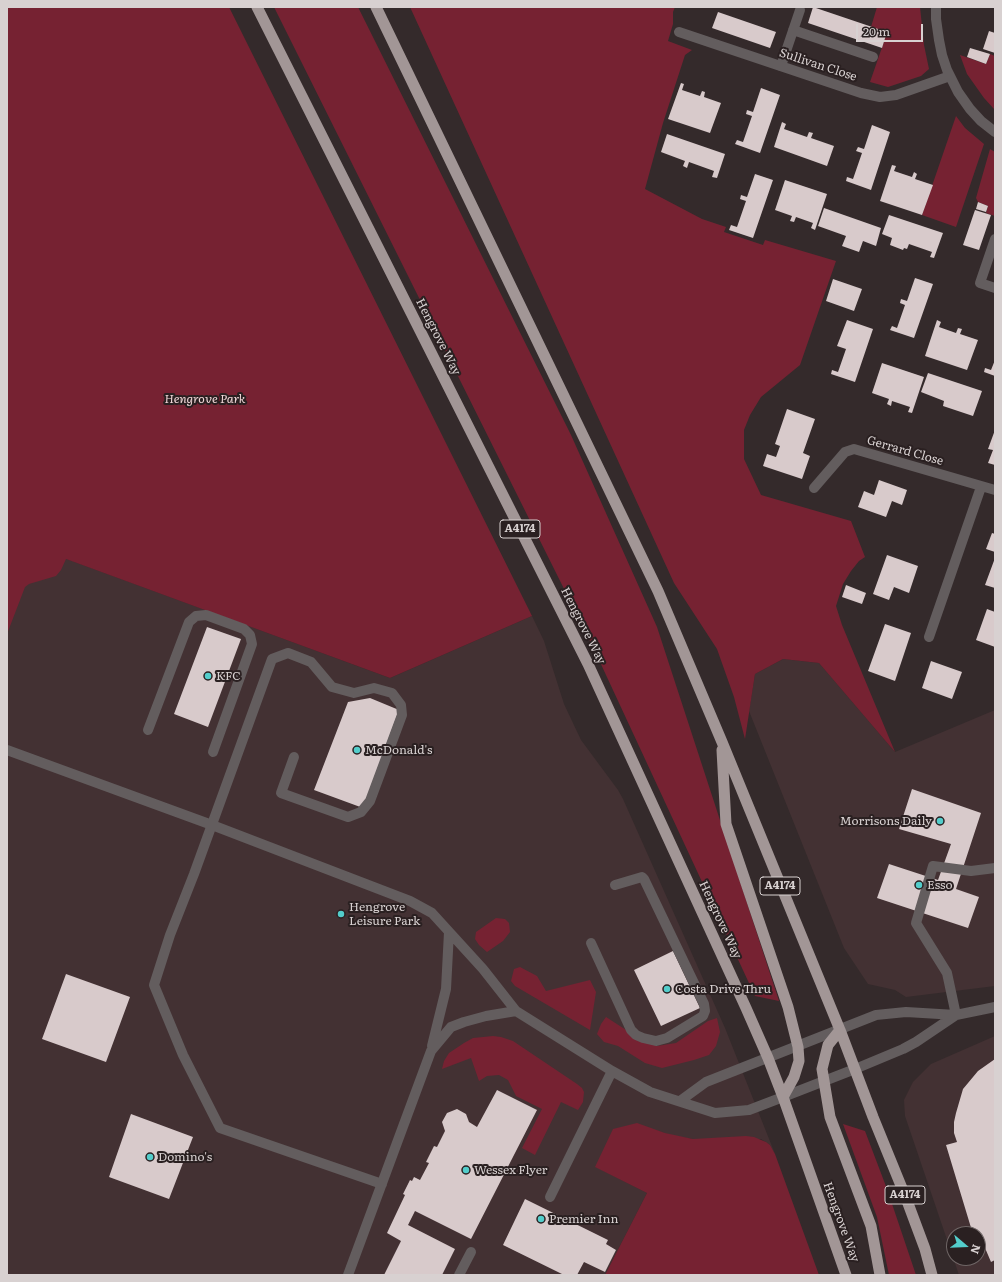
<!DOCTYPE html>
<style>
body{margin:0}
#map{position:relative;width:1002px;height:1282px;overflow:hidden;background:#342a2b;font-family:Literata,serif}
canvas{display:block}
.frame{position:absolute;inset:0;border:8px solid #d8d1d1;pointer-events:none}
.north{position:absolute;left:946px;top:1226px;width:40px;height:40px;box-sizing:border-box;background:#2a2021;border:1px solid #706767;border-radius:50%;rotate:109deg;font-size:11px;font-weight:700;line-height:16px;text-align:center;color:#d8d1d1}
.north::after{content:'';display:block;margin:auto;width:14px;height:18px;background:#53cdcb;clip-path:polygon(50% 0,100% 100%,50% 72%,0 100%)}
.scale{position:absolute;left:856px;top:24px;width:67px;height:18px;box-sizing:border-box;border:2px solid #d8d1d1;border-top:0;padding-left:5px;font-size:12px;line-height:14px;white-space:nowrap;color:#d8d1d1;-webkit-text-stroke:3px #2a2021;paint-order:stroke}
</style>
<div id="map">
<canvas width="1002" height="1282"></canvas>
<div class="frame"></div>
<div class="north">N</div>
<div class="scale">20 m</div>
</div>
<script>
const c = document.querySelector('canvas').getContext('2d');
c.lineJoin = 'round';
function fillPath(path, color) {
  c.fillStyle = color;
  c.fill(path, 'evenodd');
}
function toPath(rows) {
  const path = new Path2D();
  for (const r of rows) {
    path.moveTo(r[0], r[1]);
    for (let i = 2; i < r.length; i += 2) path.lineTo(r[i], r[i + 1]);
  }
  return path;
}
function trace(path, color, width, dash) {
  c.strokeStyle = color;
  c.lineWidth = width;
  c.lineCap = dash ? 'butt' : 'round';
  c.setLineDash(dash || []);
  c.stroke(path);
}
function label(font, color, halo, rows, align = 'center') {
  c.font = font + ' Literata,serif';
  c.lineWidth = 4;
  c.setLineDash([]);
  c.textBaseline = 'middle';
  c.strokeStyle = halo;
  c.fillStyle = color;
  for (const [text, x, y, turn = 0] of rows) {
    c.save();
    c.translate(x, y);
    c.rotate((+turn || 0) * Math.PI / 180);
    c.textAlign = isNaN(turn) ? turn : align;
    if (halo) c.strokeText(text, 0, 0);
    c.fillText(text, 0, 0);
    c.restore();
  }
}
const built = toPath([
 [7,537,390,678,532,616,544,641,564,704,581,740,618,790,623,799,725,1028,775,1154,770,1145,761,1139,693,1139,674,1136,655,1130,596,1167,647,1193,605,1275,7,1275],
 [783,659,819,663,895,752,995,710,995,986,906,997,895,990,868,984,844,948,749,711,755,674],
 [995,1036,995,1275,959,1275,905,1116,904,1100,913,1082,931,1064],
 [954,1234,978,1234,978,1258,954,1258]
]);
const green = toPath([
 [7,7,229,7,532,616,390,678,66,559,61,570,56,576,29,584,25,587,7,634],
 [274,7,358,7,571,435,657,627,779,1001,755,996,593,647],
 [410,7,675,7,673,12,673,24,668,41,692,50,685,55,663,123,645,189,702,219,726,227,724,232,763,245,765,240,836,261,800,365,761,397,750,415,744,430,744,459,761,495,851,521,865,557,859,561,851,571,843,584,836,606,842,625,895,752,819,663,783,659,755,674,745,739,734,697,717,649,674,583],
 [877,7,920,7,924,45,929,69,921,76,888,87,870,82,887,33,871,27],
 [990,54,995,56,994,109,984,98,967,74,960,55,986,64],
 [956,116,965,128,984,144,956,227,922,215],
 [990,149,995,152,995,216,986,213,988,206,978,202,976,198],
 [496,918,505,919,509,923,510,932,503,941,487,952,479,945,475,939,476,932],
 [520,967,537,976,546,991,590,980,596,992,590,1030,515,986,511,981,514,969],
 [606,1017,637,1037,657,1046,676,1043,708,1021,717,1018,720,1032,716,1046,709,1055,694,1060,662,1068,645,1063,618,1046,604,1042,597,1034,601,1024],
 [493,1036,501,1037,513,1041,577,1084,582,1088,584,1092,583,1102,578,1110,561,1102,535,1155,522,1148,542,1109,516,1096,508,1080,499,1075,487,1076,479,1081,471,1058,442,1069,444,1061,449,1053,464,1043,473,1038],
 [637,1123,665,1133,693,1139,746,1136,754,1137,766,1142,770,1145,775,1154,819,1275,605,1275,647,1193,595,1167,613,1129],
 [843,1124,865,1131,887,1189,916,1275,889,1275,877,1217]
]);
const building = toPath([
 [813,7,887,32,882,48,808,23],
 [718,12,776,32,770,48,712,28],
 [989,31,995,33,995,53,983,49],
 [970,48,990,54,986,64,967,57],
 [681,83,684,84,682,90,700,96,702,91,705,92,704,97,721,103,710,133,668,119],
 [761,88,780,95,760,153,735,144,737,140,743,142,752,116,746,114,747,110,753,112],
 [782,122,786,124,784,129,807,137,809,132,813,133,811,138,834,146,827,166,774,147],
 [872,125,890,132,871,190,846,181,847,177,853,179,862,153,856,151,858,147,864,149],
 [667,134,725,154,717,178,712,177,714,171,689,162,687,168,683,166,685,161,661,152],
 [892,165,896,166,894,171,912,177,914,172,917,174,915,179,933,185,922,215,880,201],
 [755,174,773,180,753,238,729,230,731,225,737,227,746,201,740,199,741,195,747,197],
 [785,180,827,194,815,230,811,228,813,223,796,217,794,222,790,221,792,216,775,210],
 [978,202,988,206,986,212,976,209],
 [824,208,881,228,876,246,863,241,859,252,842,246,846,236,818,226],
 [975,210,991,215,979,250,963,245],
 [889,215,943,233,934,258,930,257,932,252,909,244,907,249,904,248,903,250,890,245,892,238,882,234],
 [915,278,933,284,914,338,890,330,892,326,897,328,905,305,900,303,901,299,907,301],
 [833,279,862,289,854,311,826,301],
 [847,320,873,329,855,382,831,374,832,370,838,372,846,349,837,346],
 [937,320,941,322,939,327,956,333,958,328,962,329,960,334,978,340,967,370,925,356],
 [995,360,995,376,984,372,985,368,991,370],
 [882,363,924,377,912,413,908,412,910,407,892,401,891,406,887,404,889,399,872,393],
 [928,373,982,391,973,416,943,406,944,401,921,392],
 [787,409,815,419,803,453,810,456,802,479,763,466,767,454,776,457,780,446,775,444],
 [995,430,995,465,988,463,993,450,988,449],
 [879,480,907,490,902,505,892,501,886,517,858,507,864,491,874,495],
 [992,533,995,534,995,552,986,549],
 [887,555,918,566,909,593,894,587,889,600,873,594],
 [995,558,995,588,985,585],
 [846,585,866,593,862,604,842,597],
 [987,609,995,612,995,647,976,640],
 [885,624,911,633,895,681,868,671],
 [207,627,241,639,208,727,174,714],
 [931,661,962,672,952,699,922,688],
 [370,698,399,710,363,808,314,790,348,702],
 [912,789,981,813,956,889,979,897,968,928,877,898,889,864,938,880,951,844,899,829],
 [673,951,700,1008,661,1026,634,970],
 [66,974,130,997,106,1062,42,1039],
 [995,1059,995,1260,991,1262,977,1229,972,1231,946,1145,957,1142,954,1133,954,1122,956,1113,963,1089,978,1071],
 [497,1090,537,1110,471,1239,415,1211,408,1225,455,1249,442,1275,384,1275,401,1241,387,1233,405,1195,403,1194,410,1180,412,1181,414,1177,420,1180,429,1163,426,1162,434,1146,437,1147,445,1131,442,1122,447,1113,457,1109,466,1114,469,1122,477,1127],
 [131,1114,193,1137,169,1199,109,1177],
 [525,1199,608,1240,606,1244,616,1250,605,1272,584,1262,577,1275,564,1275,503,1245]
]);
const service = toPath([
 [793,30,873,57],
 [781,66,800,10],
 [995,239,980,283,995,288],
 [148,730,189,622,196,616,206,615,244,629,250,635,252,644,213,752],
 [7,750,212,825,410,901,432,913,483,969,516,1011,612,1071,650,1092,715,1113,749,1110,783,1097,855,1069,903,1049,916,1042,956,1015,995,1007],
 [294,757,281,793,348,817,361,812,370,801,402,715,401,705,392,693,374,688,354,693,332,687,311,662,288,653,272,659,194,874,170,935,154,985,183,1055,220,1128,382,1184],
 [591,943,631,1030,636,1035,643,1038,656,1041,667,1038,703,1016,705,1011,704,1004,644,879,642,877,615,885],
 [956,1015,947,973,916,923,933,866,971,871,995,868],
 [432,1046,446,989,449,932],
 [680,1101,706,1082,876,1015,906,1012,956,1015],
 [550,1197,612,1071],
 [348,1275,431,1051,451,1027,464,1022,486,1016,516,1011],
 [459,1275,471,1252]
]);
const minor = toPath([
 [936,7,936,19,939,40,942,55,947,70,958,92,970,109,981,121,995,132],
 [679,32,861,93,880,97,896,95,950,76],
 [814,488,845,452,854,449,995,490],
 [929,637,981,487]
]);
const trunk = toPath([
 [257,7,588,664,746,1008,768,1058,783,1097,846,1275],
 [376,7,658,591,722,742,840,1030,873,1117,906,1198,925,1249,932,1275],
 [722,750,726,824,788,1007,798,1047,799,1061,794,1077,783,1097],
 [840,1030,828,1045,822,1069,830,1117,871,1226,880,1275]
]);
const markers = [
 [208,676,4,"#53cdcb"],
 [357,750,4,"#53cdcb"],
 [940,821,4,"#53cdcb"],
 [919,885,4,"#53cdcb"],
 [341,914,4,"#53cdcb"],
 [667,989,4,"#53cdcb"],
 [150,1157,4,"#53cdcb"],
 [466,1170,4,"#53cdcb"],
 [541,1219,4,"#53cdcb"]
];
const shields = [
 [520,529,40],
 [780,886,40],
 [905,1195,40]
];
const shieldNames = [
 ["A4174",520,529],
 ["A4174",780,886],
 ["A4174",905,1195]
];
const streetNames = [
 ["Sullivan Close",818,65,18],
 ["Hengrove Way",438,337,63],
 ["Gerrard Close",905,451,16],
 ["Hengrove Way",583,626,63],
 ["Hengrove Way",720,920,65],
 ["Hengrove Way",841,1222,70]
];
const parkNames = [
 ["Hengrove Park",205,399]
];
const poiNames = [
 ["KFC",216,676],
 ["McDonald's",365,750],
 ["Morrisons Daily",932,821,"right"],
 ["Esso",927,885],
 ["Hengrove",349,907],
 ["Leisure Park",349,921],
 ["Costa Drive Thru",675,989],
 ["Domino's",158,1157],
 ["Wessex Flyer",474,1170],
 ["Premier Inn",549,1219]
];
fillPath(built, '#433133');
fillPath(green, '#762232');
fillPath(building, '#d8cacb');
trace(service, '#635d5e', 10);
trace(minor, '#635d5e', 10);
trace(trunk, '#a29696', 11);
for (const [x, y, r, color] of markers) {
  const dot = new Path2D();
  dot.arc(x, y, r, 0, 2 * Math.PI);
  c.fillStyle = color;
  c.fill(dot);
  trace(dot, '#2a2021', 1.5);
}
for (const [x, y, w] of shields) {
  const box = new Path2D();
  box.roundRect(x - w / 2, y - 9, w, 18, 3);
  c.fillStyle = '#2a2021';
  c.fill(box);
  trace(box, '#d8d1d1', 1);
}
label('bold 11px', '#d8d1d1', null, shieldNames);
label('12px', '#d8d1d1', '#2a2021', streetNames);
label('italic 12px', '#f2d8d9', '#2a2021', parkNames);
label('12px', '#d8d1d1', '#2a2021', poiNames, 'left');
</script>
